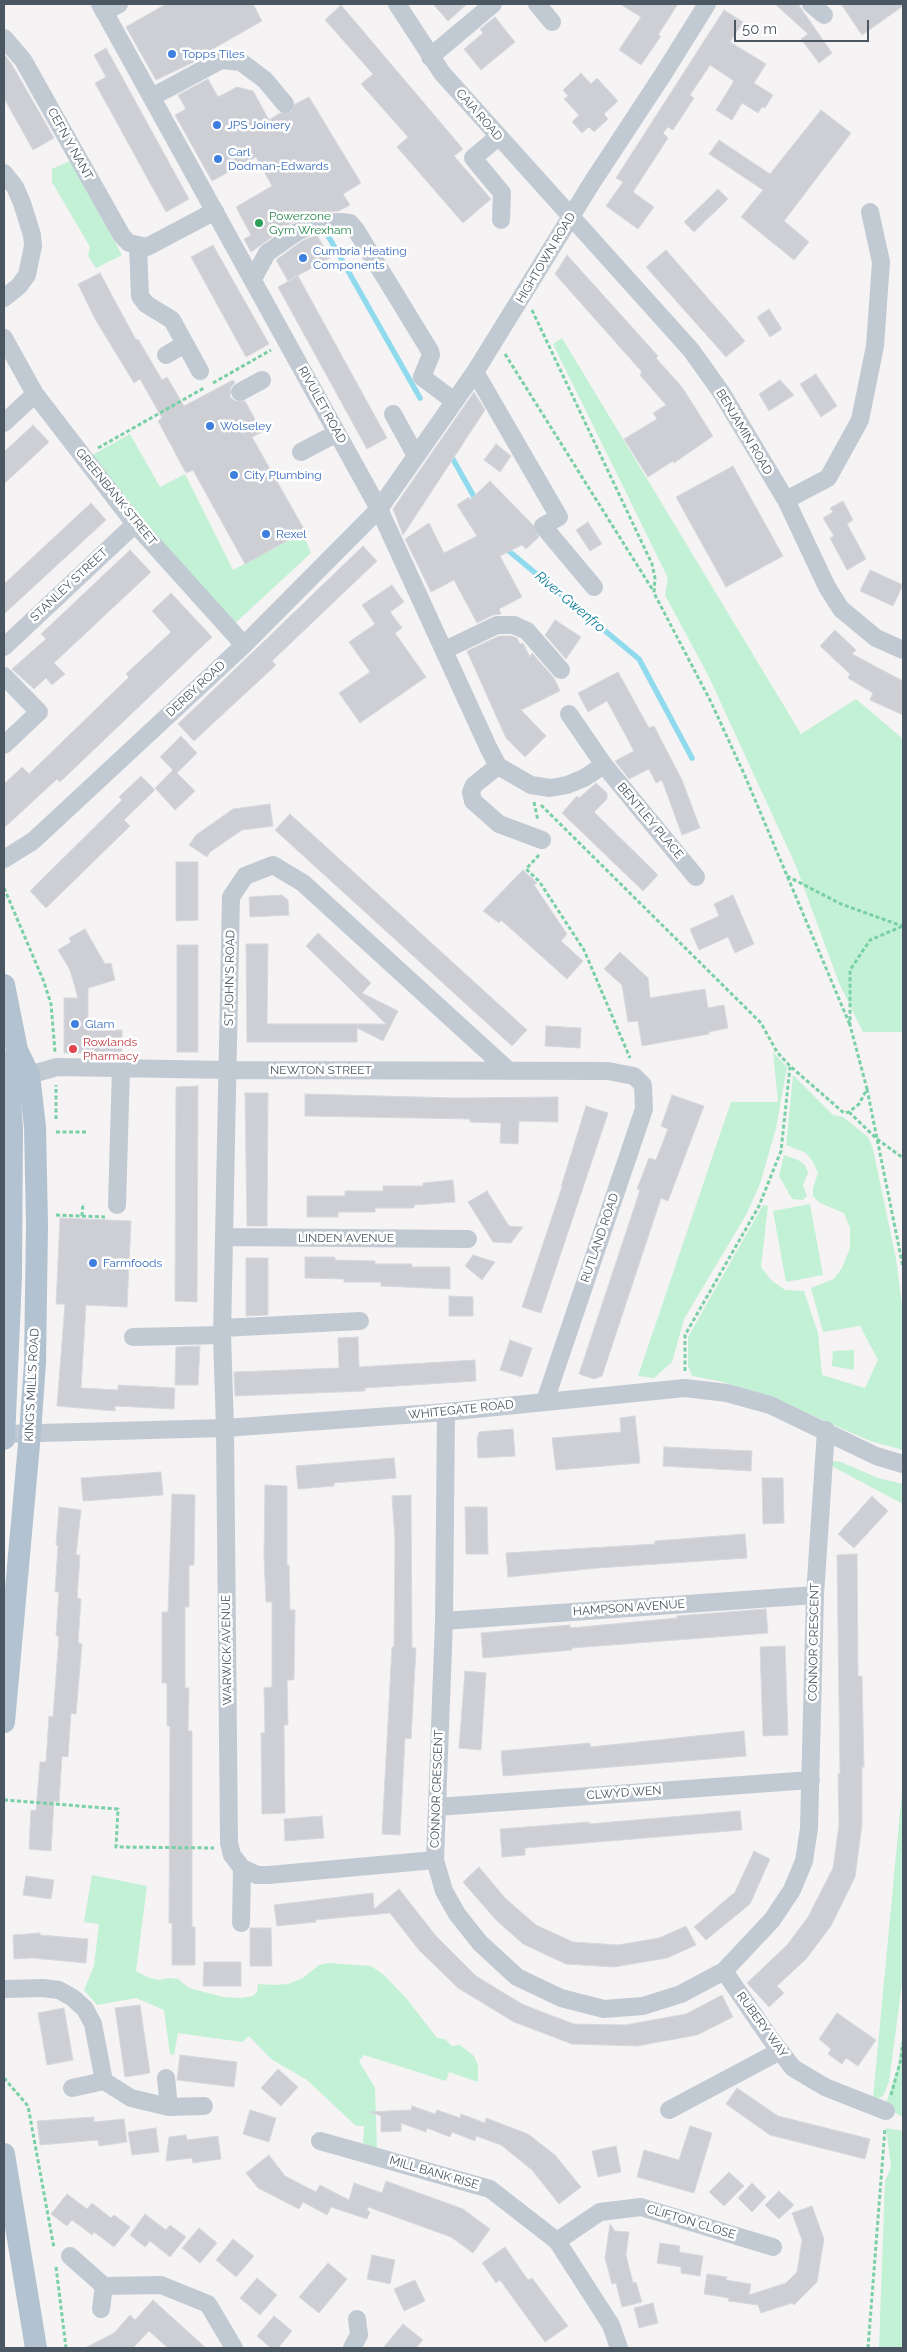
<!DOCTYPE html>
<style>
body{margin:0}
#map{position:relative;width:907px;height:2352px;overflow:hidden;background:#f5f3f3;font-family:Raleway,sans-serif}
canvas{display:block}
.frame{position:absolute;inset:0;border:5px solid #4a5661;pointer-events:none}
.scale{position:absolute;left:734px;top:20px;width:135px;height:22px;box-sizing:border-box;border:2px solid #4a5661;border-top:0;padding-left:6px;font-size:15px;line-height:18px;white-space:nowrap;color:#4a5661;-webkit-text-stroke:4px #fff;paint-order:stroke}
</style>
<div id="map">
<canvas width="907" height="2352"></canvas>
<div class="frame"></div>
<div class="scale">50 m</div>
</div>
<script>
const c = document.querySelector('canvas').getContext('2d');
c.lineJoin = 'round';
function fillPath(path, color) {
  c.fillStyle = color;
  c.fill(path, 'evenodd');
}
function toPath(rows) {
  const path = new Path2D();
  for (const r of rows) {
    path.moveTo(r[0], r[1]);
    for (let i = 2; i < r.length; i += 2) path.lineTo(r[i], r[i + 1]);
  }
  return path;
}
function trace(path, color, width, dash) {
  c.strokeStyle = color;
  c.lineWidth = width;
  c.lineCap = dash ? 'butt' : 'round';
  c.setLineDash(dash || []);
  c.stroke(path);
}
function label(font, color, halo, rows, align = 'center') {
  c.font = font + ' Raleway,sans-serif';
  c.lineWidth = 5;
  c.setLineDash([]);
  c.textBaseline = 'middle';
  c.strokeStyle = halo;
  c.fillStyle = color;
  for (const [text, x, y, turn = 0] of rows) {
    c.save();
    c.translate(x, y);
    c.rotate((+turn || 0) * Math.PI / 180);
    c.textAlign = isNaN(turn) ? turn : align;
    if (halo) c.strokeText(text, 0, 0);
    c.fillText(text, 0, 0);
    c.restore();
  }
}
const green = toPath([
 [70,161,122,255,96,268,88,256,90,247,52,182,52,169],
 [562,338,801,734,856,699,903,739,903,1032,863,1032,839,983,796,866,708,675,665,595,668,578,553,344],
 [130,434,160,487,185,474,233,570,303,533,311,553,231,627,87,458],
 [773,1052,787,1067,776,1128,760,1184,746,1215,684,1319,672,1362,654,1378,638,1376,731,1102,778,1102],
 [793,1075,833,1115,843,1117,868,1137,873,1149,896,1259,903,1314,903,1450,870,1441,769,1396,723,1382,692,1376,688,1366,688,1337,763,1205,768,1206,761,1267,771,1280,785,1290,804,1291,818,1333,822,1375,865,1388,878,1360,860,1326,823,1332,811,1288,834,1279,842,1268,850,1248,850,1228,844,1213,820,1203,813,1196,813,1188,818,1173,813,1162,806,1153,786,1145],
 [784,1155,798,1160,805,1165,808,1173,803,1185,807,1196,803,1200,792,1199,779,1176],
 [810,1204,823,1275,786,1282,773,1211],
 [854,1350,854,1370,832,1366,833,1351],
 [832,1461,841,1462,878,1478,903,1484,903,1504,828,1464],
 [903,1781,903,1976,889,2082,883,2096,878,2098,873,2098],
 [92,1875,147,1886,136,1971,147,1977,158,1980,169,1978,178,1979,189,1988,223,1997,241,1998,253,1996,257,1992,258,1984,274,1985,288,1984,303,1978,319,1965,328,1963,371,1966,384,1975,406,1998,437,2038,445,2039,452,2046,460,2045,474,2056,478,2065,478,2082,449,2072,446,2081,364,2055,359,2061,375,2088,377,2148,363,2148,364,2126,356,2126,307,2080,271,2059,249,2036,242,2042,178,2033,174,2055,170,2054,164,2010,136,1998,97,2005,84,1990,94,1966,99,1924,84,1922],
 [903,2028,903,2117,897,2114,886,2103,898,2067],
 [886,2128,903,2131,903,2348,879,2348,885,2181,891,2167]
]);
const stream = toPath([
 [326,232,420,398],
 [450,454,477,502],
 [504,547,639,659,692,758]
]);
const building = toPath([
 [166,4,253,4,262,21,197,58,198,60,156,80,126,27,166,4],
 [433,4,467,4,448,21,433,4],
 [620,4,678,4,658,35,661,36,641,65,619,50,641,17,620,4],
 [775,4,798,4,832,53,819,63,801,39,808,34,775,4],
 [841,4,903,4,903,6,862,35,841,4],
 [341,5,463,149,454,156,491,199,463,223,397,147,408,137,361,84,373,74,325,20,341,5],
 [724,10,743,22,730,42,766,64,754,83,773,95,765,108,762,107,758,113,742,103,732,120,716,110,734,81,710,65,690,95,694,98,673,130,668,127,663,133,668,138,633,192,654,207,638,229,606,206,623,182,616,178,724,10],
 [495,17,515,42,481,70,464,49,483,33,480,29,495,17],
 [106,48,189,199,166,212,95,83,106,77,94,55,106,48],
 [4,54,11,63,54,138,33,150,4,98,4,54],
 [581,73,591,84,597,78,618,101,604,114,608,119,594,132,589,127,582,133,572,122,579,115,564,99,568,96,563,90,581,73],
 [208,79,218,97,237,87,253,91,269,120,280,113,291,112,295,104,309,97,361,183,343,194,350,205,339,211,314,213,293,222,251,252,244,239,251,235,236,207,272,186,256,157,212,181,175,115,186,109,178,95,208,79],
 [821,110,851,133,784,221,809,242,794,260,741,217,763,190,709,154,719,140,770,174,821,110],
 [718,189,728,199,694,232,684,222,718,189],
 [317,235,330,258,288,281,276,260,302,241,317,235],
 [213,245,269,344,246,357,191,257,213,245],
 [666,250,745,341,726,357,646,267,666,250],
 [567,255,658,356,656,358,682,387,713,436,674,463,673,461,648,477,624,439,657,419,653,413,666,405,640,375,642,372,555,274,567,255],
 [100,273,136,340,138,339,162,380,167,377,184,406,233,380,235,383,231,387,230,397,235,401,245,401,262,432,252,437,305,531,245,564,193,470,186,473,158,421,162,418,140,379,134,383,95,319,78,284,100,273],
 [298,276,387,438,367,449,278,287,298,276],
 [769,309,782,329,770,337,757,317,769,309],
 [816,374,837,406,821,417,800,384,816,374],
 [780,380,794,395,769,411,759,394,780,380],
 [474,392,485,410,403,535,393,509,474,392],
 [33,425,49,442,4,484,4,452,33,425],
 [496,444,511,456,500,472,484,460,496,444],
 [733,466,783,556,726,587,676,497,733,466],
 [490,481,533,525,539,537,526,549,522,545,500,556,522,597,499,609,501,614,493,615,477,623,454,580,431,592,405,539,429,523,444,553,477,536,457,505,469,497,470,500,490,481],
 [843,501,853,520,847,524,866,559,847,570,830,538,834,536,823,518,833,512,830,508,843,501],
 [91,503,106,520,4,614,4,584,91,503],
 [588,522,602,544,590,551,576,530,588,522],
 [363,546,377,561,272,661,276,665,194,741,178,724,363,546],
 [130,550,151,572,54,663,65,674,52,685,46,678,34,689,12,669,46,639,41,634,130,550],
 [870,570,903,585,893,606,860,591,870,570],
 [392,585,404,602,390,612,402,628,395,633,426,677,360,723,339,693,370,672,349,642,375,624,362,605,392,585],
 [171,593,212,637,60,782,57,779,4,828,4,784,22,767,29,774,129,677,126,674,171,632,152,611,171,593],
 [555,620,581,637,566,659,545,635,555,620],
 [835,630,856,650,852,654,903,681,903,715,870,700,873,693,848,678,850,674,820,646,835,630],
 [499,636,512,636,517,638,520,644,523,643,530,657,532,653,554,678,560,691,521,710,546,736,525,757,506,738,467,651,499,636],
 [618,672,649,728,654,726,682,780,700,828,682,835,662,780,656,783,649,769,629,779,615,761,634,751,607,701,588,712,578,693,618,672],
 [181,736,197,753,177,773,195,791,175,810,155,788,173,770,160,757,181,736],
 [141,776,155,790,124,820,130,826,46,908,30,891,122,800,119,797,141,776],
 [596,783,607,793,607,799,594,812,658,875,643,891,562,813,577,796,579,798,596,783],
 [270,804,273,826,242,830,210,852,207,857,189,845,196,835,233,809,270,804],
 [290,814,527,1030,512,1046,275,830,290,814],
 [176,862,198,862,198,920,176,921,176,862],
 [523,870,537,883,534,885,567,934,561,941,583,961,567,979,501,920,499,923,483,911,523,870],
 [282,895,288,900,289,915,250,917,249,897,282,895],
 [733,895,754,944,735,953,728,937,699,950,690,929,719,916,714,904,733,895],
 [85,929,105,964,111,963,115,980,88,988,88,1030,122,1030,122,1053,64,1053,64,998,78,998,70,970,58,950,71,942,69,938,85,929],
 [318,933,371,983,362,993,398,1011,383,1041,357,1028,357,1042,247,1042,246,944,268,944,267,1024,386,1024,306,946,318,933],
 [177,945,198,945,198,1052,177,1052,177,945],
 [620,952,648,978,650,998,705,989,708,1008,724,1005,728,1028,709,1032,709,1034,642,1046,638,1021,628,1022,622,985,604,969,620,952],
 [546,1026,581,1028,580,1048,545,1046,546,1026],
 [198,1086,197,1302,175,1301,176,1087,198,1086],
 [245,1093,268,1093,267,1226,247,1226,245,1093],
 [305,1094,457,1098,558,1097,558,1122,519,1121,518,1144,500,1143,501,1123,470,1122,470,1119,305,1116,305,1094],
 [672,1095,704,1106,668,1201,661,1198,602,1376,594,1379,579,1374,640,1190,637,1189,649,1158,656,1160,668,1129,661,1126,672,1095],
 [586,1106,608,1113,541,1313,522,1307,562,1187,561,1187,586,1106],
 [453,1180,455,1202,414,1205,414,1208,375,1208,375,1212,338,1212,338,1217,307,1217,307,1196,345,1196,345,1191,383,1191,383,1186,423,1186,423,1183,453,1180],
 [487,1191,509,1226,523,1227,511,1243,493,1242,468,1202,487,1191],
 [60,1218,131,1221,127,1307,86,1305,81,1388,118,1390,118,1385,175,1388,174,1409,115,1406,115,1411,57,1406,65,1304,56,1304,60,1218],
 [473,1255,495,1262,482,1280,465,1266,473,1255],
 [305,1257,335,1257,335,1260,375,1261,375,1264,412,1264,412,1267,450,1267,450,1289,381,1286,381,1282,344,1282,344,1279,305,1278,305,1257],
 [246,1258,268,1258,268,1315,246,1316,246,1258],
 [449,1296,473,1297,473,1316,449,1316,449,1296],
 [358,1337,359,1367,475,1360,476,1381,365,1388,365,1391,235,1396,234,1372,339,1368,338,1338,358,1337],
 [510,1340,532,1348,522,1377,500,1370,510,1340],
 [200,1346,198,1385,175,1385,176,1347,200,1346],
 [635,1416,640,1463,556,1470,552,1438,621,1432,620,1418,635,1416],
 [513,1429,515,1456,478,1458,477,1439,479,1432,513,1429],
 [664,1447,752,1451,751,1471,663,1466,664,1447],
 [394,1458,396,1478,334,1483,334,1486,298,1489,296,1466,394,1458],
 [161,1472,163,1495,83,1501,81,1478,161,1472],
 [762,1478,783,1478,784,1523,763,1524,762,1478],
 [265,1485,287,1486,287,1565,289,1565,290,1610,295,1610,294,1680,287,1680,288,1725,284,1725,285,1813,262,1814,261,1733,265,1733,264,1688,272,1687,272,1602,266,1602,264,1556,265,1485],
 [172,1494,195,1495,194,1565,189,1565,189,1607,185,1607,185,1688,189,1688,188,1731,192,1731,192,1927,195,1927,195,1965,172,1965,172,1923,169,1923,170,1726,167,1726,167,1683,162,1683,162,1612,168,1612,172,1494],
 [411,1495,412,1648,416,1648,411,1739,405,1738,400,1835,382,1834,392,1647,394,1647,395,1540,392,1496,411,1495],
 [872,1496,888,1511,854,1548,838,1534,872,1496],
 [59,1507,81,1510,76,1555,80,1555,77,1598,81,1599,78,1643,82,1644,76,1714,71,1713,68,1757,62,1756,59,1802,54,1801,51,1851,29,1849,31,1810,36,1811,40,1762,46,1762,49,1716,53,1717,59,1636,56,1636,59,1592,55,1592,58,1546,56,1545,59,1507],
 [465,1507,487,1507,488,1554,466,1554,465,1507],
 [745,1534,747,1558,598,1568,508,1577,506,1553,655,1544,655,1541,745,1534],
 [857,1554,858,1676,862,1676,864,1767,862,1767,862,1825,855,1877,831,1926,806,1959,777,1986,784,1993,769,2007,747,1983,787,1945,808,1917,833,1868,839,1825,838,1774,840,1774,837,1555,857,1554],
 [766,1609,768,1633,572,1648,572,1650,483,1658,481,1633,570,1625,570,1628,677,1618,677,1616,766,1609],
 [785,1646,788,1735,763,1736,760,1647,785,1646],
 [465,1671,486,1673,481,1750,459,1748,465,1671],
 [744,1731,746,1756,503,1776,501,1751,590,1743,590,1747,744,1731],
 [740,1811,742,1830,525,1848,525,1855,502,1857,500,1829,589,1822,589,1824,740,1811],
 [322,1816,324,1838,285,1841,284,1819,322,1816],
 [754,1851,770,1859,750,1904,706,1940,694,1927,735,1892,754,1851],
 [479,1867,505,1898,536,1925,573,1942,618,1945,659,1938,686,1926,696,1945,667,1958,614,1967,566,1964,523,1944,496,1920,463,1882,479,1867],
 [26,1876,54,1880,51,1899,23,1895,26,1876],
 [399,1889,436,1936,476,1976,522,2004,542,2012,574,2024,625,2025,686,2014,722,1995,733,2017,697,2035,637,2046,572,2044,514,2022,458,1988,419,1950,390,1913,315,1920,316,1922,277,1926,274,1905,373,1893,374,1909,399,1889],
 [250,1928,271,1928,272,1966,250,1966,250,1928],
 [40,1933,40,1935,88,1939,86,1963,32,1958,14,1959,13,1935,40,1933],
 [204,1962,241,1962,241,1986,203,1986,204,1962],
 [140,2005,150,2073,125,2077,115,2008,140,2005],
 [64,2008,73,2060,47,2065,38,2013,64,2008],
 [837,2013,876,2040,858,2066,846,2058,842,2064,828,2054,831,2049,819,2039,837,2013],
 [180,2055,237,2062,234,2087,177,2080,180,2055],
 [278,2069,298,2087,281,2106,261,2088,278,2069],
 [737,2088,778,2116,870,2139,865,2159,770,2135,726,2104,737,2088],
 [412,2106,435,2114,437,2110,460,2118,461,2114,485,2123,486,2118,528,2134,555,2155,581,2187,559,2204,532,2170,501,2145,476,2136,475,2141,452,2132,450,2137,427,2128,426,2132,401,2123,401,2131,381,2132,381,2116,369,2112,411,2110,412,2106],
 [250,2110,276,2118,269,2142,243,2134,250,2110],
 [94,2117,94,2122,124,2119,127,2142,99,2146,98,2140,40,2145,37,2121,94,2117],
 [690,2126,712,2133,694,2193,637,2177,644,2150,679,2160,690,2126],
 [156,2128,159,2152,132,2155,128,2132,156,2128],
 [186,2135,187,2140,218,2136,221,2159,193,2163,192,2158,166,2161,169,2137,186,2135],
 [616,2146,621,2172,598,2177,592,2151,616,2146],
 [269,2155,285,2176,316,2192,320,2185,349,2200,354,2183,382,2193,386,2181,463,2209,490,2229,473,2253,451,2237,368,2207,367,2210,370,2212,367,2219,331,2207,327,2215,303,2202,299,2209,258,2188,246,2173,269,2155],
 [729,2172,744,2186,724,2206,709,2192,729,2172],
 [752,2183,766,2197,752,2212,738,2198,752,2183],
 [779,2191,794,2205,779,2219,765,2205,779,2191],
 [67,2194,87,2209,92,2203,111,2218,114,2215,130,2227,114,2247,94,2232,92,2235,72,2220,67,2226,51,2214,67,2194],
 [812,2206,824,2239,817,2282,794,2305,792,2303,761,2313,758,2305,728,2301,729,2298,704,2294,707,2274,727,2277,726,2280,751,2284,749,2295,786,2283,797,2272,802,2240,792,2213,812,2206],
 [145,2214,166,2230,170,2225,186,2237,170,2257,150,2241,145,2247,130,2235,145,2214],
 [610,2224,615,2231,629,2232,626,2255,633,2283,636,2282,642,2302,622,2307,616,2283,612,2284,605,2258,610,2224],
 [199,2228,217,2243,200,2263,182,2248,199,2228],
 [233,2239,254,2256,236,2277,216,2260,233,2239],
 [660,2243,680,2246,679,2252,703,2256,700,2276,681,2273,681,2267,657,2263,660,2243],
 [505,2247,528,2280,532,2278,568,2326,545,2342,500,2280,496,2283,482,2263,505,2247],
 [372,2255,395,2260,390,2284,367,2279,372,2255],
 [328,2263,347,2279,319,2313,299,2297,328,2263],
 [257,2278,277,2295,260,2315,240,2298,257,2278],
 [415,2280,425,2301,404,2311,394,2289,415,2280],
 [153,2300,206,2348,168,2348,149,2331,133,2348,85,2348,114,2333,130,2315,135,2320,153,2300],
 [653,2303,658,2323,639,2328,634,2308,653,2303],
 [274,2316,292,2331,278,2348,271,2348,257,2336,274,2316],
 [403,2324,423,2340,416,2348,383,2348,403,2324]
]);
const path = toPath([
 [532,310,652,564,655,578,654,593,711,702,745,776,850,1025],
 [505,354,654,592],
 [213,383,271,350],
 [98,448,204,388],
 [534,802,538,821],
 [541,805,761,1023,777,1052,790,1066,844,1113,849,1112,859,1104,867,1089,850,1025,850,970,870,940,903,926],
 [539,855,526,869,539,881,584,950,630,1058],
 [787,876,841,904,902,926],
 [4,888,44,982,51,1004,55,1052],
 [867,1089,903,1267],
 [849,1112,877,1139,903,1158],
 [56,1119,56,1085],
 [56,1132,86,1132],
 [56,1215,105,1217],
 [82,1216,83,1203],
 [685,1371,685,1335,759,1206,781,1151,790,1067],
 [4,1800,118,1809,116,1847,214,1848],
 [4,2078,28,2106,54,2248],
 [891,2095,901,2059,903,2043],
 [56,2267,66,2348],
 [868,2348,885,2128]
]);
const minor = toPath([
 [100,4,379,509,489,749,498,766,531,785,550,788,567,785,584,778,604,765,696,877],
 [397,4,442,73,691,350,721,392,786,500,827,587,841,609,876,638,903,650],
 [537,4,552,22],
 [811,4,824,15],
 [104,12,119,4],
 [4,38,23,60,122,236,129,243,147,247,215,211],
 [430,57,493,4],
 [152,97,221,60,241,62,265,80,285,104],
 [498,137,473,158,502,193,501,220],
 [4,173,15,187,22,203,32,235,33,246,27,275,19,286,4,298],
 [138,247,140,296,146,304,172,320,200,371],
 [253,279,267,253,297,232,318,223,341,222,350,223,356,230,430,351,431,355,422,377,454,401],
 [4,338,35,394,135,524,244,645],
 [166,355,185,344],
 [475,372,559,517,543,526,594,587],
 [240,392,262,380],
 [393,414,416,456],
 [4,423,35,394],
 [301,452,337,433],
 [786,500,828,478,860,420,875,346,881,262,870,212],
 [4,647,135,524],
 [445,650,497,625,514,625,527,631,561,670],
 [4,676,39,712,4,745],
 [569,714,604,765],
 [498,766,474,785,471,792,473,801,499,824,542,840],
 [4,859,33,841,244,645,379,509,475,372,593,181,664,73,707,4],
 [17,1076,29,1075,57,1067,228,1070,608,1071,634,1076,643,1085,644,1109,545,1401],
 [117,1205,121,1068],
 [225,1237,468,1239],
 [222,1328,360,1321],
 [133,1337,222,1335],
 [446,1412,444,1621,435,1860,444,1891,457,1914,480,1943,517,1977,561,1998,604,2009,643,2006,681,1994,724,1971,772,1920,792,1890,804,1861,809,1828,815,1595,826,1430],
 [4,1434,225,1428,446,1412,685,1388,727,1393,770,1405,876,1456,903,1464],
 [444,1621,815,1595],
 [437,1807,811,1780],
 [242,1868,257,1875,269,1875,435,1860],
 [241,1923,242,1868,232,1855,229,1843,225,1428,222,1335,231,897,245,876,273,865,303,883,509,1071],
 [724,1971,770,2038,793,2068,825,2087,886,2111],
 [4,1989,43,1988,59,1990,73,1998,85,2009,93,2024,104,2081],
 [166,2078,169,2107],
 [72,2088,104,2081,131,2098,169,2107,204,2106],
 [669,2110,780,2051],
 [320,2141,490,2189,557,2241,611,2325,619,2348],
 [557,2241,600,2212,641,2207,773,2247],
 [70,2256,104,2286,161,2285,208,2304,234,2348],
 [101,2309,104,2286],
 [352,2348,359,2335,357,2319]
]);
const major = toPath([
 [4,985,17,1050,29,1075,35,1127,37,1224,35,1363,30,1433,4,1722],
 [4,1439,11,1276,12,1128,8,1077,17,1050],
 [4,2154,36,2348]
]);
const markers = [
 [172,54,5,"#3f7fe0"],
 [217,125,5,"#3f7fe0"],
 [218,159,5,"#3f7fe0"],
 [259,223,5,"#2e9e5b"],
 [303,258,5,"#3f7fe0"],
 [210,426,5,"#3f7fe0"],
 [234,475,5,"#3f7fe0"],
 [266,534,5,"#3f7fe0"],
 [75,1024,5,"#3f7fe0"],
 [73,1049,5,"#e0444e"],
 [93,1263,5,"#3f7fe0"]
];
const shopNames = [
 ["Topps Tiles",182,54],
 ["JPS Joinery",227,125],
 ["Carl",228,152],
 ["Dodman-Edwards",228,166],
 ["Cumbria Heating",313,251],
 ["Components",313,265],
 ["Wolseley",220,426],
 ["City Plumbing",244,475],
 ["Rexel",276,534],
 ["Glam",85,1024],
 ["Farmfoods",103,1263]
];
const streetNames = [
 ["CAIA ROAD",479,115,49],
 ["CEFN Y NANT",70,144,61],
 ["HIGHTOWN ROAD",546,258,-59],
 ["RIVULET ROAD",322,405,61],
 ["BENJAMIN ROAD",744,432,59],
 ["GREENBANK STREET",116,497,51],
 ["STANLEY STREET",69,585,-43],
 ["DERBY ROAD",196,689,-43],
 ["BENTLEY PLACE",650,821,50],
 ["ST JOHN'S ROAD",230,978,-89],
 ["NEWTON STREET",321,1070],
 ["LINDEN AVENUE",346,1238],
 ["RUTLAND ROAD",600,1238,-71],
 ["KING'S MILL'S ROAD",32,1385,-87],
 ["WHITEGATE ROAD",461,1410,-6],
 ["HAMPSON AVENUE",629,1608,-4],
 ["CONNOR CRESCENT",814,1642,-89],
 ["WARWICK AVENUE",227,1650,-91],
 ["CONNOR CRESCENT",437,1789,-88],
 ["CLWYD WEN",624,1793,-4],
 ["RUBERY WAY",762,2025,54],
 ["MILL BANK RISE",434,2173,16],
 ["CLIFTON CLOSE",691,2222,17]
];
const leisureNames = [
 ["Powerzone",269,216],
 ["Gym Wrexham",269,230]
];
const healthNames = [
 ["Rowlands",83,1042],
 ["Pharmacy",83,1056]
];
const waterNames = [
 ["River Gwenfro",570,602,40]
];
fillPath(green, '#c3f1d5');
trace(stream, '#90daee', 5.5);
fillPath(building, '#cdcfd5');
trace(building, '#d7d9de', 1);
trace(path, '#7ad0a6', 3, [4, 2.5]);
trace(minor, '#c1cad2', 18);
trace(major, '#b3c2d1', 22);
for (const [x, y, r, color] of markers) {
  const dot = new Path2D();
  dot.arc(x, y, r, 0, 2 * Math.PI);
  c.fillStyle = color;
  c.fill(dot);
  trace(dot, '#fff', 2);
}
label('12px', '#366cbe', '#fff', shopNames, 'left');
label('12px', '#4a5661', '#fff', streetNames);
label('12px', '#27864d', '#fff', leisureNames, 'left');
label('12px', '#be3a42', '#fff', healthNames, 'left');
label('italic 14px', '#0c7c9b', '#fff', waterNames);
</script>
